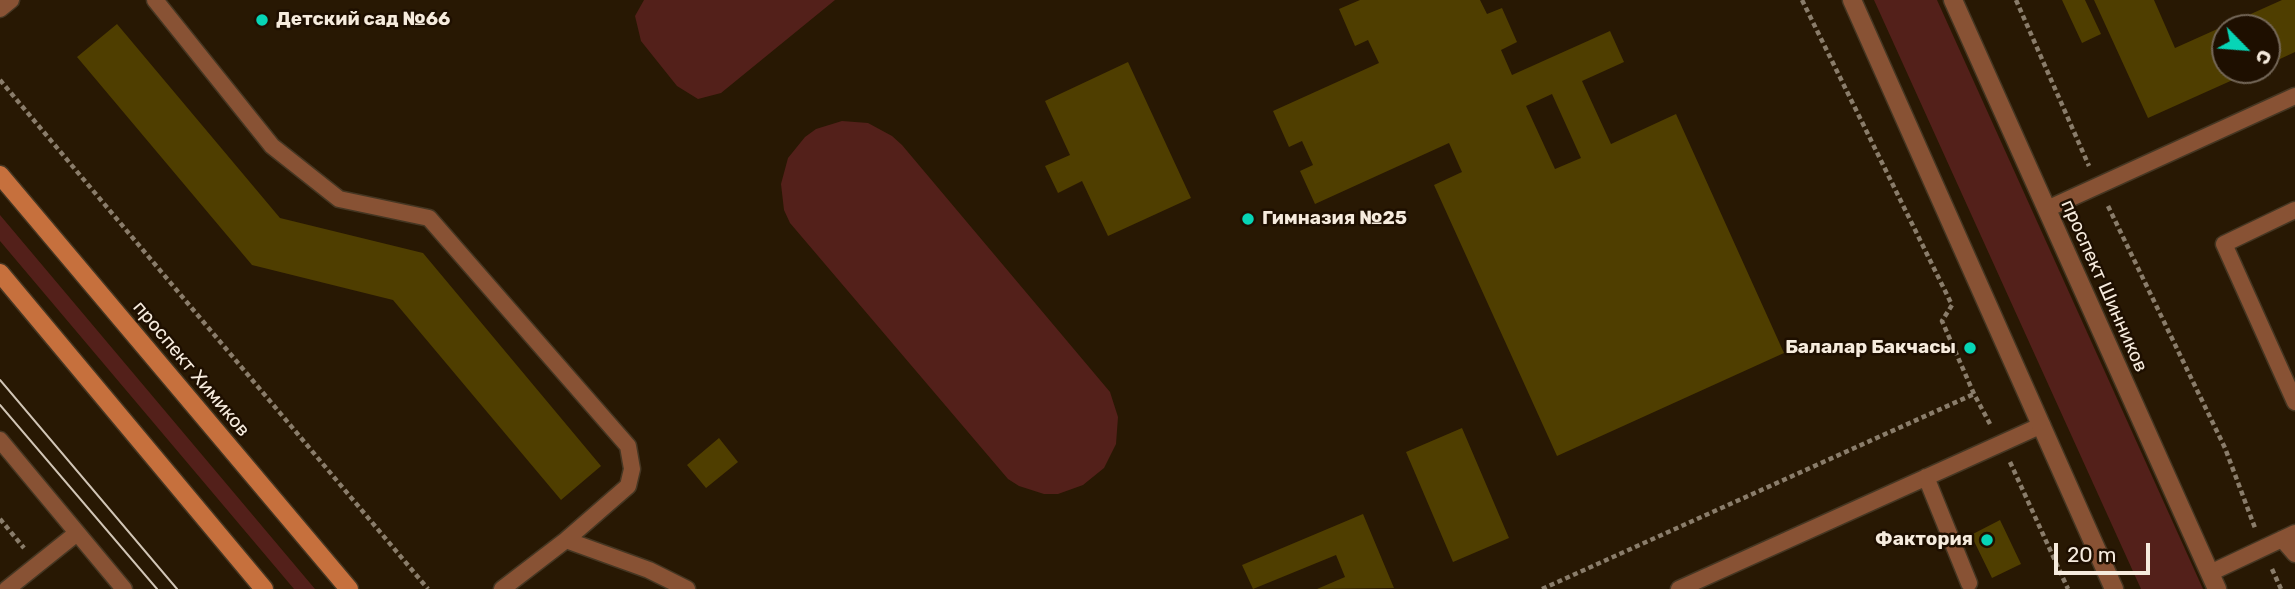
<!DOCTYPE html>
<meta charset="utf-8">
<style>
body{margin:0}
#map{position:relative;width:2295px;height:589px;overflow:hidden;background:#281803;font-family:Rubik,sans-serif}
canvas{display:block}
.north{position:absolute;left:2211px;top:14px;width:70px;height:70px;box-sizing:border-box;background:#1e0f00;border:2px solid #746758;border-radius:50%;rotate:115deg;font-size:19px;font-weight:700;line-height:28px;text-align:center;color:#f6ebdd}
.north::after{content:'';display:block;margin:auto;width:24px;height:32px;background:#07d5b6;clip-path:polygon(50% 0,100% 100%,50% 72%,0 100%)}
.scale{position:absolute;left:2054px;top:543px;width:96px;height:32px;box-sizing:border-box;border:4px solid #f6ebdd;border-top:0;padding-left:9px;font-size:21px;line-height:24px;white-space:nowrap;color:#f6ebdd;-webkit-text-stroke:5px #1e0f00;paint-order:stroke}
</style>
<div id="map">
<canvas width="2295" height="589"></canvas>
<div class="north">С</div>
<div class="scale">20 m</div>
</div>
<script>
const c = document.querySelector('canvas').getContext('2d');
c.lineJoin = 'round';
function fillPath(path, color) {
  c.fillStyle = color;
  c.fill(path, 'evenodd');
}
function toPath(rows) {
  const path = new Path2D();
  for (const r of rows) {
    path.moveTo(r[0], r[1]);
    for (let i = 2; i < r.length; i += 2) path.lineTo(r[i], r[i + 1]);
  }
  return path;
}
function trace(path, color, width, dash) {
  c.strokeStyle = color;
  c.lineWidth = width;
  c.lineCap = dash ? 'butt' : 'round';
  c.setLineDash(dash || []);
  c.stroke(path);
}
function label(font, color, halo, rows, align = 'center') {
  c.font = font + ' Rubik,sans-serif';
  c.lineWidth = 5;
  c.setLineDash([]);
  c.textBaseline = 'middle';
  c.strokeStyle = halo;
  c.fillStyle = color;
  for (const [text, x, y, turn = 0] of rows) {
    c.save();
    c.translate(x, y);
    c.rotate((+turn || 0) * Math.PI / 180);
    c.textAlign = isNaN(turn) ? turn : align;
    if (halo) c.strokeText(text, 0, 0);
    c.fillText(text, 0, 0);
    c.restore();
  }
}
const green = toPath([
 [644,0,835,0,721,93,698,99,677,86,641,41,635,16],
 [1874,0,1937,0,2203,589,2141,589],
 [842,121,868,123,892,136,902,145,1110,392,1118,417,1116,444,1104,468,1083,485,1058,494,1044,494,1019,486,1008,479,790,223,784,210,781,184,788,158,805,137,816,129],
 [0,215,315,589,294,589,0,241]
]);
const building = toPath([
 [1360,0,1480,0,1487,14,1502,8,1517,42,1501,50,1512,75,1610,31,1624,62,1582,81,1611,144,1676,114,1784,353,1557,456,1434,185,1462,172,1449,143,1315,204,1300,171,1313,165,1302,141,1289,147,1273,111,1379,63,1368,40,1355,46,1339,9],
 [1552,94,1581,158,1555,169,1526,106],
 [2062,0,2085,0,2101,34,2082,43],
 [2094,0,2154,0,2175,48,2282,0,2295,0,2295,52,2267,65,2267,28,2225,28,2225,70,2255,70,2148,118],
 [117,24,280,218,423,253,601,466,561,500,393,300,252,265,77,57],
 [1128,62,1191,198,1108,236,1082,181,1058,193,1045,166,1070,155,1045,101],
 [1462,428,1509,538,1453,562,1406,452],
 [719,438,738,462,706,488,687,465],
 [1363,514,1394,588,1317,589,1345,577,1336,555,1253,589,1242,565],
 [2000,520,2021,564,1992,578,1971,535]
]);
const path = toPath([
 [1802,0,1952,305,1942,321,1974,394,1990,424],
 [2016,0,2089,166],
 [0,80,428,589],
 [2108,206,2225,448,2255,528],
 [2010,462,2068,589],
 [0,519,24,548],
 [2272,569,2281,589],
 [1542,589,1974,394]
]);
const service = toPath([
 [155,0,272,146,339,199,429,218,628,446,632,469,628,486,566,540],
 [0,9,11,0],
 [2047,209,2295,96],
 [2295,210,2224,244,2295,402],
 [0,440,124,589],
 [1926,477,1969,583],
 [2282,539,2295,554],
 [2210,573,2295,533],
 [7,589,77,533],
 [502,589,566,540,649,570,687,589],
 [1679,589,2042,425]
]);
const tertiary = toPath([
 [1852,0,2114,589],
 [1953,0,2217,589]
]);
const secondary = toPath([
 [0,175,349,589],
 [0,273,264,589]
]);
const tram = toPath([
 [0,380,177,589],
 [0,405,157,589]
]);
const markers = [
 [262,20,7,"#07d5b6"],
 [1248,219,7,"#07d5b6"],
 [1970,348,7,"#07d5b6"],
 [1987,540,7,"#07d5b6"]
];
const poiNames = [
 ["Детский сад №66",276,20],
 ["Гимназия №25",1262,219],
 ["Балалар Бакчасы",1956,348,"right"],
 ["Фактория",1973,540,"right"]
];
const streetNames = [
 ["проспект Шинников",2104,286,66],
 ["проспект Химиков",191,369,50]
];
fillPath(green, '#53201a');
fillPath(building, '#4f3e00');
trace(service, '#453622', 19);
trace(tertiary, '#453622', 21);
trace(secondary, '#453622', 21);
trace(path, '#8a7d6b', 4.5, [5, 3.5]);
trace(service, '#885234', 16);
trace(tertiary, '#885234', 18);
trace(secondary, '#c6703d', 18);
trace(tram, '#d1c5b6', 2);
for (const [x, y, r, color] of markers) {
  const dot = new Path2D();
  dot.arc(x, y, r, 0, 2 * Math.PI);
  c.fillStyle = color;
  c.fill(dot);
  trace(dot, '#1e0f00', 2.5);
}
label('bold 19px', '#f6ebdd', '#1e0f00', poiNames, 'left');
label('19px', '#f6ebdd', '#1e0f00', streetNames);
</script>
